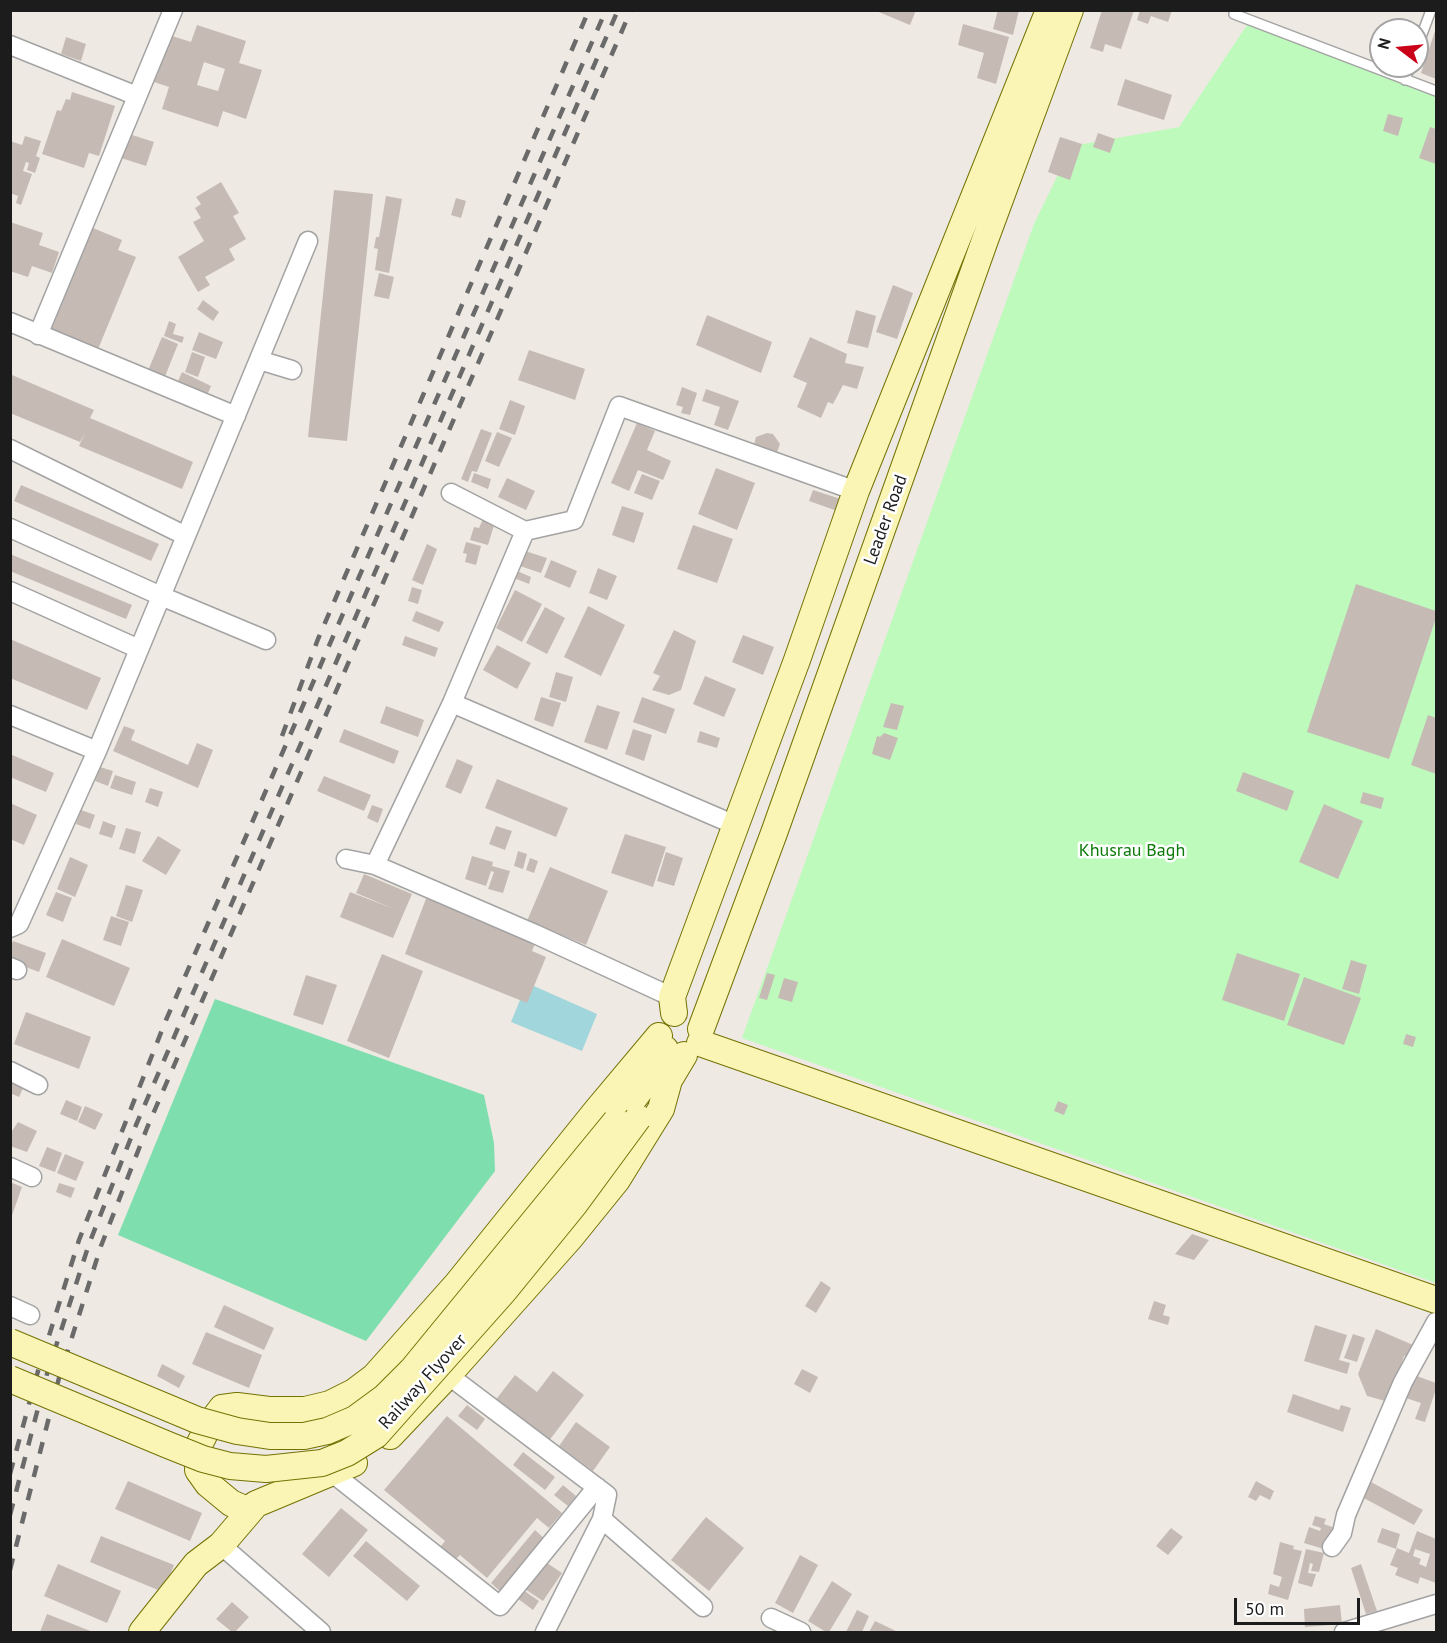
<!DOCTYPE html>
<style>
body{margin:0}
#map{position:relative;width:1447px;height:1643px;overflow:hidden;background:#eee9e2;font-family:"PT Sans",sans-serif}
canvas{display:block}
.frame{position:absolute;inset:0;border:12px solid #1c1c1c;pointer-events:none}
.north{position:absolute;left:1369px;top:18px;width:60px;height:60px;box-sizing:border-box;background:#fff;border:2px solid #a4a4a4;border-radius:50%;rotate:286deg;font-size:16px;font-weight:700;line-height:24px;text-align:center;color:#1c1c1c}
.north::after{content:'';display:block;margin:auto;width:21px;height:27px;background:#c90017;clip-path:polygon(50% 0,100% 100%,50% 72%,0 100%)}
.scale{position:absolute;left:1234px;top:1598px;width:126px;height:27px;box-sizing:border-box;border:3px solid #1c1c1c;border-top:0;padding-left:8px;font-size:18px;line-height:21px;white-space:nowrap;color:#1c1c1c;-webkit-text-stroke:4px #fff;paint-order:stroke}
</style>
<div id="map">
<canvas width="1447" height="1643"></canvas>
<div class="frame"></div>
<div class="north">N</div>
<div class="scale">50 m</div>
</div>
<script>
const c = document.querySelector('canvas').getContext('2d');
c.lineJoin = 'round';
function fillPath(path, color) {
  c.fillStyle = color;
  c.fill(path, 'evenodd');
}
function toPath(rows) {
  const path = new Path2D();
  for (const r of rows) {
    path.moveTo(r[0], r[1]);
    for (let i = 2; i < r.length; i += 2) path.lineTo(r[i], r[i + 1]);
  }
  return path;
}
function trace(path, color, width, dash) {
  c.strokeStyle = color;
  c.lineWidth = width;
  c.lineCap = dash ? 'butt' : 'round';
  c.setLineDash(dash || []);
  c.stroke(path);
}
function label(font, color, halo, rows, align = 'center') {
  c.font = font + ' "PT Sans",sans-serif';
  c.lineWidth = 5;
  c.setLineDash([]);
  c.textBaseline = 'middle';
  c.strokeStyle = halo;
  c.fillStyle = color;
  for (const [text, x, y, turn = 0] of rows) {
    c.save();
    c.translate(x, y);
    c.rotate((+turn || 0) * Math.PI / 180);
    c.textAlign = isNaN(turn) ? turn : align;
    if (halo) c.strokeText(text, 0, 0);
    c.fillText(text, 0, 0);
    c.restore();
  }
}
const park = toPath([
 [1247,25,1436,95,1436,1283,742,1038,1034,224,1072,146,1179,127]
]);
const pitch = toPath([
 [215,999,484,1095,494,1143,495,1171,366,1341,118,1235]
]);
const water = toPath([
 [527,983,597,1014,582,1051,511,1022]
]);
const building = toPath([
 [874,10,916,10,910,25],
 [998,10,1019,10,1013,35,993,29],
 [1102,10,1134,10,1121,49,1105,44,1103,52,1090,48],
 [1140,10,1172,10,1168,22,1151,16,1148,24,1137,20],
 [963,24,1009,37,996,84,977,78,984,53,958,45],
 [197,25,246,41,239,63,262,70,246,119,223,111,218,127,162,109,169,87,154,82,169,35,191,42],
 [204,62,225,69,218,91,197,85],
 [1436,28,1436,79,1421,73],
 [66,37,86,44,81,61,61,54],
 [1125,79,1172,95,1164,120,1117,105],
 [72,92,115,106,99,156,89,153,84,168,42,154,57,110,61,111,66,99,70,100],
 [1388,114,1403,118,1398,136,1383,131],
 [1430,127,1436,129,1436,164,1419,158],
 [126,133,154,142,146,166,118,157],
 [1098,133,1115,139,1110,153,1093,147],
 [25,136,41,141,36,156,40,158,35,173,27,170,29,163,26,162,23,171,32,174,21,205,16,203,18,196,10,193,10,141,22,145],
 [1060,137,1082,144,1070,180,1048,172],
 [221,182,239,213,233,216,246,239,229,249,235,260,205,277,210,285,198,292,178,257,204,241,193,222,201,218,195,208,201,204,196,197],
 [334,190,373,194,347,441,308,437],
 [386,196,402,199,389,273,375,270,378,249,374,248,376,237,379,237],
 [456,198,466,201,461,218,451,215],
 [10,222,43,233,39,245,59,252,52,273,32,266,28,277,10,271],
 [93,228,122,240,118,250,136,257,94,359,47,340],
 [379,273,394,277,389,299,374,296],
 [893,285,913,293,897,339,876,332],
 [203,300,219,312,213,321,197,309],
 [856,310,876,316,868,348,847,343],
 [707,315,772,342,761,373,696,345],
 [169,321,176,324,173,334,184,337,182,343,164,336],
 [199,332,223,342,216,359,192,350],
 [162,337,178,344,164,379,147,373],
 [810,337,847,354,845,363,864,367,857,389,843,385,833,404,828,402,821,418,797,407,807,383,793,377],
 [529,350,585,369,575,400,518,380],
 [192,352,205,357,198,377,185,372],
 [182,372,211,386,205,400,176,386],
 [12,375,94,410,90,418,193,462,182,489,79,446,85,433,80,442,10,413,10,379],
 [682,387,697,393,690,415,681,413,683,407,676,405],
 [706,389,739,401,728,430,714,425,720,407,702,401],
 [510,400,525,406,515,435,499,429],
 [637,423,655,431,647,450,671,461,663,480,638,470,629,491,611,483],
 [481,429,492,433,477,472,472,471,468,482,461,479],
 [497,432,512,438,499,467,485,461],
 [767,433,773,434,780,444,776,455,753,449,756,437],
 [716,468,755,483,737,530,698,514],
 [474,473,491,479,488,489,471,482],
 [642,474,660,481,652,500,634,493],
 [507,478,535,491,526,510,498,497],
 [21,485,159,544,151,561,14,501],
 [813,490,847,501,843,513,809,501],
 [622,506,644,513,634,543,612,535],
 [483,519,495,522,488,545,470,540,474,527,479,528],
 [693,525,733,539,717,583,677,569],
 [466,542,481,546,476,565,465,562,467,554,463,553],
 [427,544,437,549,423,585,412,580],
 [525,551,547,558,541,573,520,566],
 [10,554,132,605,126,619,10,571],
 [551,560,577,571,570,588,544,577],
 [598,568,617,576,607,600,589,593],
 [517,571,531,577,529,584,514,578],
 [1356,584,1436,611,1436,618,1389,759,1307,732],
 [412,587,422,590,418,604,408,601],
 [515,590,542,604,522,642,496,628],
 [588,606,625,625,601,676,564,657],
 [545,607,565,618,547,654,526,643],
 [416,611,444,622,439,632,412,621],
 [674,630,696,641,681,690,669,695,652,690,660,676,653,673],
 [743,635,774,647,763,675,732,662],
 [405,636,438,648,435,657,402,645],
 [10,639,101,678,87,710,10,678],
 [497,645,531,663,517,689,483,670],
 [556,672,573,677,566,702,549,697],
 [705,676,736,689,724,717,693,704],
 [541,697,561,703,553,727,534,720],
 [642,697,675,709,666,734,633,722],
 [891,703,904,706,897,730,883,727],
 [597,705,620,712,607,750,584,742],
 [386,706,424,720,418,737,380,723],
 [1428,715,1436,718,1436,774,1411,765],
 [124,726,135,730,131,740,188,765,197,743,213,750,198,788,113,751],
 [344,729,399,751,394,764,339,742],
 [633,729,652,735,644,761,625,754],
 [700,731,720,738,717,748,697,742],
 [884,733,898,738,890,760,872,754,877,736,880,737],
 [10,754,54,773,46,792,10,777],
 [457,759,473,766,461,794,445,787],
 [100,767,113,771,108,786,95,781],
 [1243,772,1294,791,1287,811,1236,791],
 [115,775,136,782,132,795,110,788],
 [324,776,371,795,364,811,317,791],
 [497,779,568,808,556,837,485,808],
 [150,788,163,792,158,807,145,802],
 [1363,792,1384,798,1381,809,1360,803],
 [10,803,37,815,24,845,10,839],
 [1324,804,1363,821,1338,879,1299,862],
 [372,805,383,809,378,823,367,818],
 [81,810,95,815,90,829,76,824],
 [103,821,116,826,112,838,99,834],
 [496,826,512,831,505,850,489,844],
 [126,828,141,832,135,854,119,849],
 [625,834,666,847,653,887,611,873],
 [158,836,181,850,166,875,142,861],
 [518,851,527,854,523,869,514,866],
 [666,852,683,858,674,886,657,881],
 [472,856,493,862,492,866,510,871,503,893,488,889,494,872,491,871,486,886,465,879],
 [70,857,88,865,75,897,57,889],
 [530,858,538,861,534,873,526,870],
 [550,867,608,891,586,945,527,921],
 [364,874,412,894,393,938,340,917,350,892,394,909,356,893],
 [126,885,143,890,132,922,116,916],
 [56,892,72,898,63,922,46,915],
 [427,896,536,941,532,951,546,957,527,1003,405,954],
 [111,916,129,922,121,946,103,940],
 [62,939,130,968,114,1006,46,977],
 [13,941,46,953,39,972,10,961,10,949],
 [1237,953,1300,974,1284,1021,1222,1000],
 [382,954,423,971,389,1058,347,1041],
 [1351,960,1367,965,1359,994,1342,989],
 [767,973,775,975,767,1000,759,998],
 [306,975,337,985,323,1025,293,1015],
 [1304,977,1361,998,1344,1045,1287,1025],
 [784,978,798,982,792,1002,778,998],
 [26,1012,91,1037,79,1069,14,1044],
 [1406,1034,1416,1037,1413,1047,1403,1044],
 [10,1073,27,1080,19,1097,10,1093],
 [66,1100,82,1107,77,1121,60,1114],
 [1058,1101,1068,1105,1064,1115,1054,1111],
 [85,1106,103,1114,95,1130,78,1122],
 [18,1122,37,1131,27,1152,10,1146,10,1134],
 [47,1147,62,1153,55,1172,39,1166],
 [65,1154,84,1162,76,1181,57,1173],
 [10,1182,22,1187,11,1218,10,1218],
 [59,1183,75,1188,71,1198,56,1192],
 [1192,1234,1209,1240,1194,1260,1175,1254],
 [821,1281,831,1288,816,1313,805,1306],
 [1154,1301,1166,1305,1163,1315,1170,1317,1168,1325,1148,1319],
 [224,1305,274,1328,264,1350,214,1327],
 [1315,1325,1347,1335,1339,1360,1350,1363,1347,1374,1304,1361],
 [1376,1329,1413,1345,1409,1358,1404,1356,1389,1402,1367,1396,1358,1374],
 [206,1332,262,1355,249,1388,192,1364],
 [1353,1334,1365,1338,1357,1362,1344,1358],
 [162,1364,185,1376,179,1388,157,1376],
 [802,1369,818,1377,810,1393,794,1384],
 [553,1371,584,1395,548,1442,494,1402,515,1375,537,1392],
 [1414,1375,1436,1383,1436,1389,1425,1422,1415,1419,1421,1403,1406,1398],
 [1293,1394,1339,1410,1341,1405,1351,1408,1343,1432,1287,1412],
 [467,1405,485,1419,477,1430,458,1416],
 [447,1416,562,1513,549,1528,537,1518,487,1578,460,1555,453,1562,438,1550,445,1541,384,1490],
 [576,1422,610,1447,593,1471,559,1446],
 [523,1452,555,1477,545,1490,513,1465],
 [128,1481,202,1513,190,1541,115,1509],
 [1256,1481,1274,1491,1270,1500,1260,1495,1256,1501,1248,1497],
 [1369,1481,1423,1510,1414,1525,1360,1496],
 [563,1485,576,1496,568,1506,554,1495],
 [341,1508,368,1530,329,1577,302,1554],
 [1315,1516,1326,1519,1324,1524,1335,1528,1327,1550,1304,1543,1309,1527,1320,1531,1321,1528,1312,1525],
 [706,1517,744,1548,709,1591,671,1560],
 [1171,1528,1183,1537,1168,1555,1156,1546],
 [1382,1528,1400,1534,1396,1549,1377,1542],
 [535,1530,547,1541,503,1594,491,1583],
 [1417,1531,1436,1539,1436,1583,1420,1577,1418,1584,1395,1575,1398,1568,1390,1565,1397,1548,1409,1553],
 [1415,1549,1430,1554,1426,1567,1419,1564,1421,1559,1413,1556],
 [101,1536,174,1565,163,1592,90,1562],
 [366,1541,420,1586,407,1601,353,1556],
 [1280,1542,1294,1546,1293,1549,1302,1551,1288,1600,1268,1594,1270,1584,1279,1587,1282,1577,1273,1574],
 [1306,1549,1324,1553,1319,1572,1311,1571,1313,1564,1310,1563,1308,1573,1316,1574,1312,1587,1298,1583],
 [800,1555,818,1565,793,1613,775,1603],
 [544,1561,562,1573,543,1601,525,1589],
 [58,1564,121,1591,107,1623,44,1596],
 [1361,1564,1377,1611,1366,1614,1351,1568],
 [832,1581,852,1594,829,1632,826,1632,808,1621],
 [523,1590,539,1601,533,1610,517,1598],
 [232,1602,249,1617,235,1632,232,1632,216,1619],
 [1340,1605,1342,1624,1305,1627,1304,1609],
 [857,1610,869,1616,862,1632,846,1632],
 [47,1614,93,1632,40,1632],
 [875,1621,898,1632,869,1632]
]);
const lane = toPath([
 [1235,10,1234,14,1436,91],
 [1417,48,1431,10],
 [1405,80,1410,66]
]);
const street = toPath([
 [10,45,137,96],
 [10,322,236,416],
 [38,335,173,10],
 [259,360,292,370],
 [10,449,186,536],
 [451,493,525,531,574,520,619,406,856,491],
 [10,528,161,596,266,640],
 [10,591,139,649],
 [452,703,735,825],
 [10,715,97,751],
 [346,859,375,865,535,934,672,997],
 [375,865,452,703,525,531],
 [10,928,19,924,97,751,308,241],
 [10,967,17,970],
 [10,1071,38,1085],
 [10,1167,32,1177],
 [10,1306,30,1315],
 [448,1375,607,1495,602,1519,703,1607],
 [331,1472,500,1606,597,1487],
 [221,1545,321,1632],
 [1332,1547,1342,1533,1346,1515,1403,1382,1436,1322],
 [771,1618,801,1632],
 [545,1632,602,1519],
 [1344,1632,1436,1604]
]);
const secondary = toPath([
 [674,1013,672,997,797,660,856,491,1049,10],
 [701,1029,774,833,985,240,1070,10],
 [700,1043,1436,1300],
 [626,1109,656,1069,665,1049],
 [390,1436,448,1375,570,1238,617,1180,661,1109,669,1080,684,1055],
 [256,1504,247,1510,231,1503,208,1484,198,1470,199,1445,209,1425,222,1408,237,1406,269,1410,305,1410,330,1404,354,1392,374,1377,457,1284,597,1110,659,1036],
 [142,1632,196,1564,221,1545,256,1504,354,1463]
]);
const rail = toPath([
 [282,736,318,639,589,10],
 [10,1474,38,1371,79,1240,166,1020,606,10],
 [10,1515,47,1374,89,1244,136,1125,618,10],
 [10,1570,59,1378,101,1246,147,1128,631,10]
]);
const secondaryBridge = toPath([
 [10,1342,197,1420,237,1431,270,1436,304,1436,327,1431,355,1419,385,1397,412,1370,616,1121],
 [10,1379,168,1445,203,1459,230,1466,266,1469,322,1463,347,1453,376,1435,504,1291,574,1205,638,1118]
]);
const streetNames = [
 ["Leader Road",886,520,-70],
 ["Railway Flyover",423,1382,-48]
];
const parkNames = [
 ["Khusrau Bagh",1132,851]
];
fillPath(park, '#bffabd');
fillPath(pitch, '#7edeae');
fillPath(water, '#a1d6dc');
fillPath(building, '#c6bab5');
trace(lane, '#a3a3a3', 12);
trace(street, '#a3a3a3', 21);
trace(secondary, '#737304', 28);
trace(lane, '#fff', 9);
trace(street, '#fff', 18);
trace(secondary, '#faf5b4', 26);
trace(rail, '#6a6a6a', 4.5, [12, 12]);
trace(secondaryBridge, '#737304', 28, []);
trace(secondaryBridge, '#faf5b4', 26);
label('18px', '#1c1c1c', '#fff', streetNames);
label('18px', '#0d7b0a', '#fff', parkNames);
</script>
